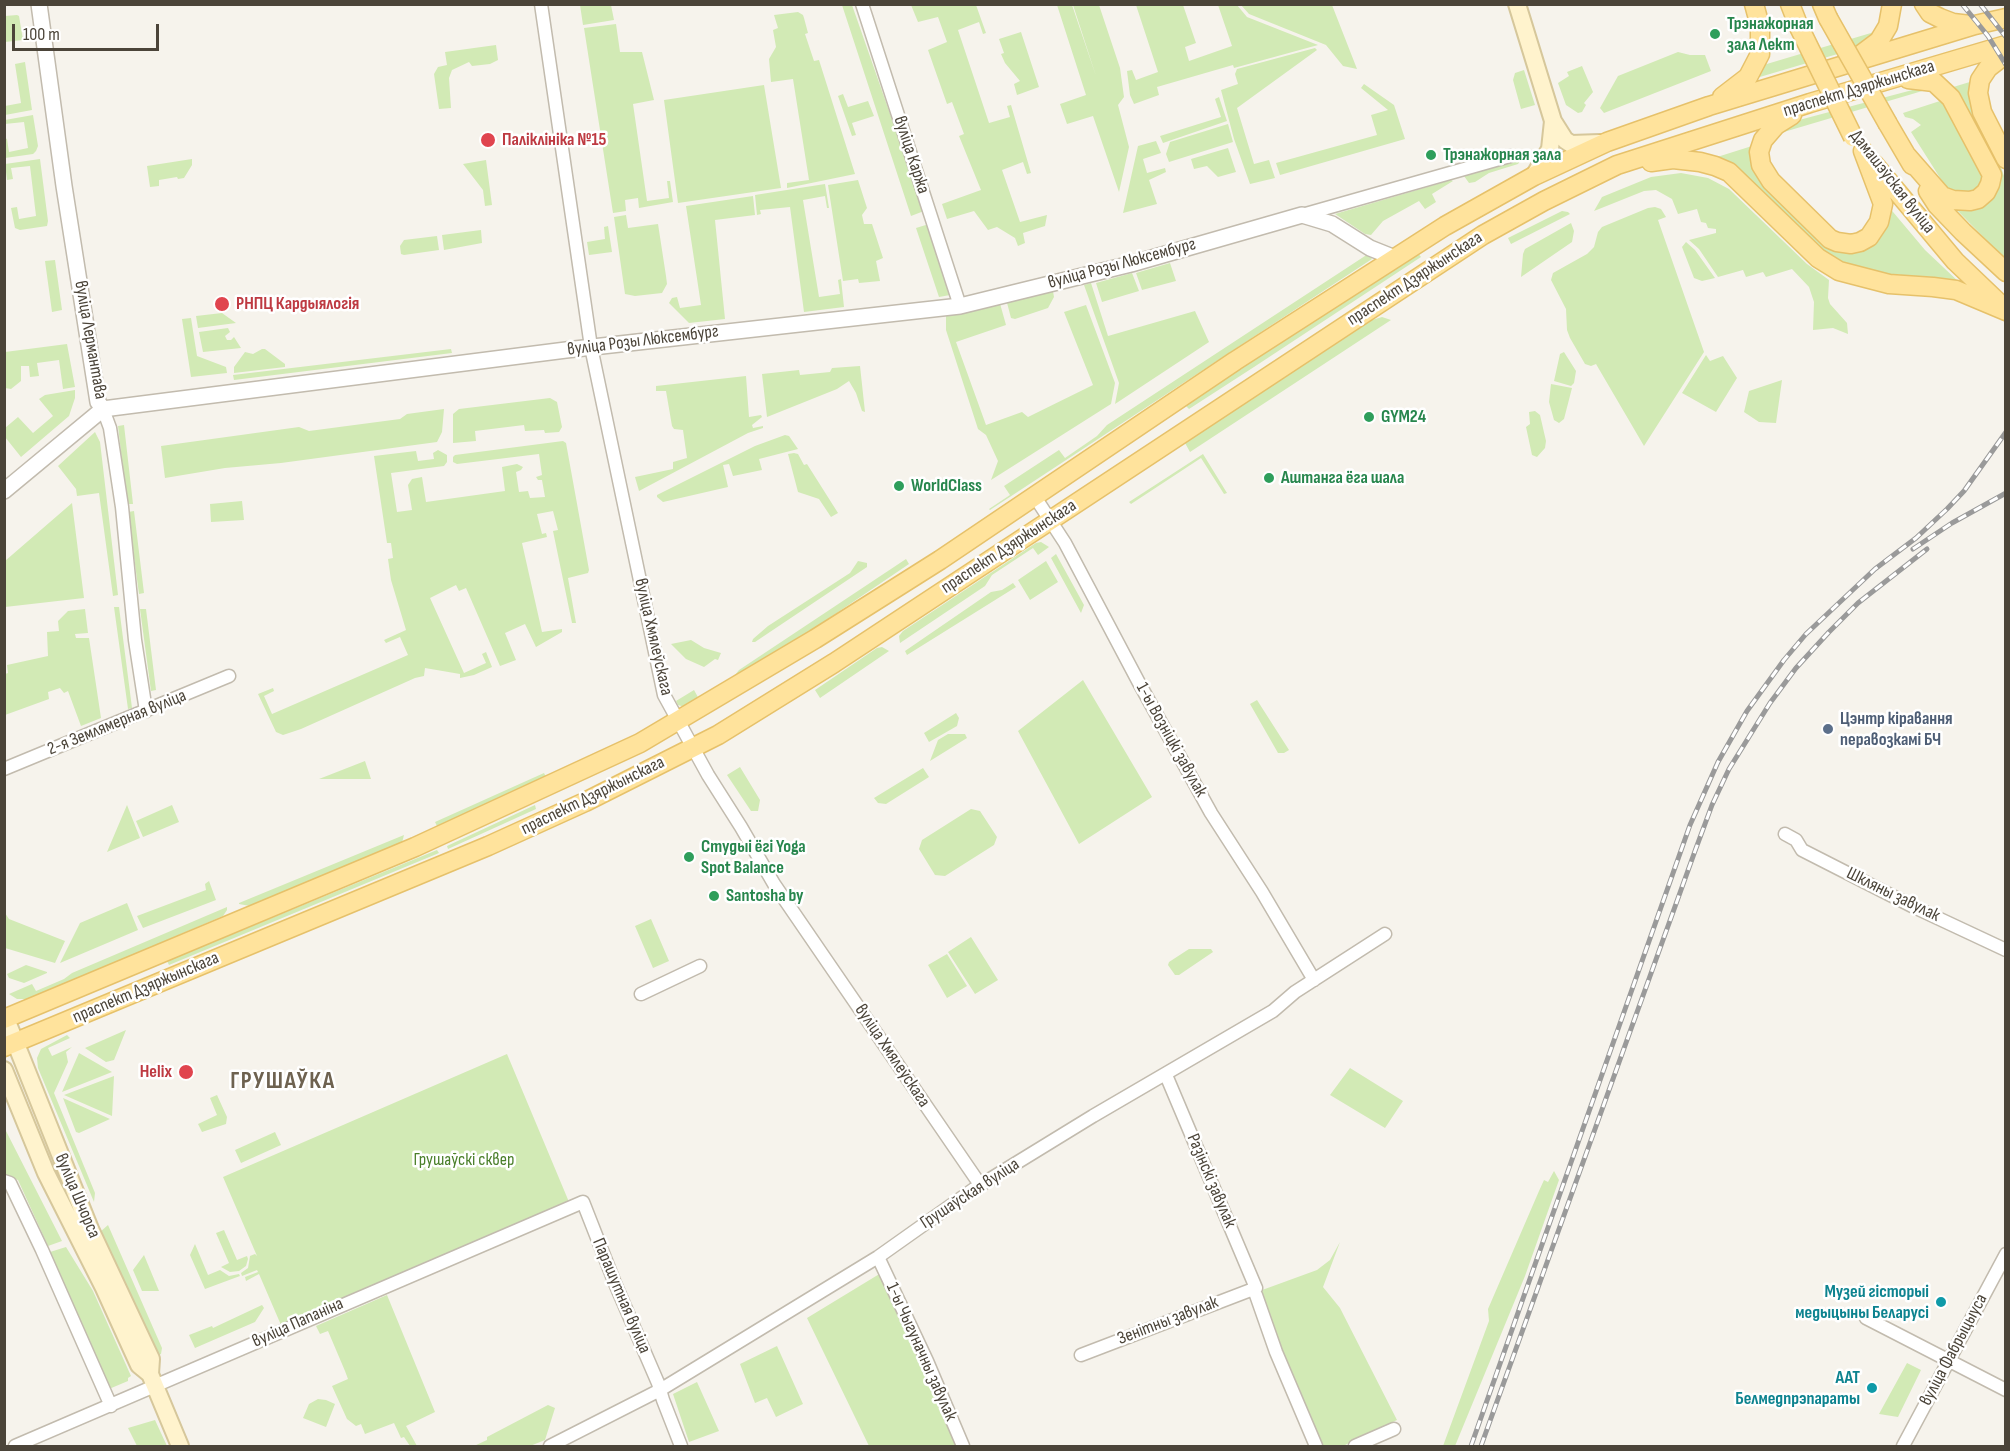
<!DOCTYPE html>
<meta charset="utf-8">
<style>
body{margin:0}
#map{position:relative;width:2010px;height:1451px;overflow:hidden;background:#f6f3ec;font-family:"Sofia Sans Condensed",sans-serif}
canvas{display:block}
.frame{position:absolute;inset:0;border:6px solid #4b4439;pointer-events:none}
.scale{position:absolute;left:12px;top:24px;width:147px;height:27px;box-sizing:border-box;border:3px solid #4b4439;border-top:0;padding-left:8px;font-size:18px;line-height:21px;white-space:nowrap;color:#4b4439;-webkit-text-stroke:4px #fff;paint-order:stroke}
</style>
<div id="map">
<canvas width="2010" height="1451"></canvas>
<div class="frame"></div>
<div class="scale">100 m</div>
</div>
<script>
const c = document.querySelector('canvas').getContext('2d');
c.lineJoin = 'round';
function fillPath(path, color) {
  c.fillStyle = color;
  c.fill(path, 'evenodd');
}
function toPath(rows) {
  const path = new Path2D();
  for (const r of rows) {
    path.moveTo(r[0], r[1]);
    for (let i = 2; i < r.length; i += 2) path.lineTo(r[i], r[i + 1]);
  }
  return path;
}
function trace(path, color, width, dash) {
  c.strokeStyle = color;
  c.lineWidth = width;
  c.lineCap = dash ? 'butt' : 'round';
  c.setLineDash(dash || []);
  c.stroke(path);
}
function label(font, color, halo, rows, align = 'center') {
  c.font = font + ' "Sofia Sans Condensed",sans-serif';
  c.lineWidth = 5;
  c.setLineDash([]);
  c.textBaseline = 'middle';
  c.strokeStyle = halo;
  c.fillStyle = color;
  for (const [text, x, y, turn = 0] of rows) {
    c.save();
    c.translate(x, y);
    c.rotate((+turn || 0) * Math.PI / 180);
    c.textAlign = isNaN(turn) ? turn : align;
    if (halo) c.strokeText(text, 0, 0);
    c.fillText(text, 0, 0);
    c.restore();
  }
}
const green = toPath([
 [580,5,611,5,614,20,583,25],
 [842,5,852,5,924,211,911,216],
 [911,5,976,5,986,33,983,34,979,22,958,30,989,123,1010,117,1007,106,1011,105,1031,173,1027,174,1023,162,1002,170,1020,222,1047,215,1045,226,1023,233,1025,243,1018,246,1015,238,997,227,988,230,974,211,947,219,942,204,981,190,959,136,964,134,952,102,947,104,928,50,947,42,938,17,918,22],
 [1057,5,1072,5,1096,76,1073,5,1099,5,1120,68,1124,97,1118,105,1129,147,1119,192,1093,116,1067,124,1060,104,1086,95],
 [1136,5,1183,5,1196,43,1185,47,1189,61,1232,46,1218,5,1237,5,1247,17,1318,45,1234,68,1233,65,1157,87,1159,95,1134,104,1130,95,1127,71,1132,70,1136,80,1158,72],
 [1241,5,1332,5,1357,69,1343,66,1326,45,1249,14],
 [798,12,803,15,804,18,808,33,805,34,814,61,819,60,855,174,787,188,787,183,809,180,793,79,771,82,769,59,776,47,773,30,778,28,774,15],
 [17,15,19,16,23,40,5,42,5,16],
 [616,24,620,52,642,52,654,100,633,104,647,201,669,198,667,181,670,181,673,202,639,208,638,198,625,200,626,211,613,213,584,28],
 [1881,30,1868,45,1753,79,1760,66],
 [1021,32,1039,87,1017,95,1014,84,1020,81,1005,63,1001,54,1004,53,999,39],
 [496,45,498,60,490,64,472,66,469,62,452,70,449,78,451,108,439,109,434,74,438,67,447,65,445,52],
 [1315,48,1317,50,1237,108,1254,164,1269,160,1275,178,1250,184,1234,139,1221,90,1238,84,1235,74,1237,69],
 [1678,52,1690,55,1705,55,1711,71,1604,113,1600,108,1618,76],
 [25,62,32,110,5,115,5,106,21,103,15,64],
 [1582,66,1593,92,1584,103,1586,105,1582,112,1578,113,1566,105,1558,83,1569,76,1567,72],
 [1524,70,1535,105,1521,109,1513,80,1515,73],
 [1973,81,1976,113,2001,167,2006,182,2004,241,2005,259,1954,207,1994,194,1950,88],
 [1364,84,1394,105,1405,139,1280,175,1276,163,1377,135,1371,115,1388,110,1361,88],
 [764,85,781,188,678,203,664,100],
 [1920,88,1929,89,1767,137,1784,124],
 [843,94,848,107,868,101,874,116,852,123,856,135,852,136,838,96],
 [1219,97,1227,121,1163,143,1160,136,1221,117,1215,99],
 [1943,100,1987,180,1968,196,1950,190,1942,181,1911,132,1921,125,1913,119,1905,117,1903,113],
 [33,115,38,146,36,151,33,154,5,158,5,138,7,139,9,152,28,148,24,122,5,124,5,120],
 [1228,124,1233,142,1169,162,1166,154,1170,142],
 [1156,141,1161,153,1143,159,1147,173,1165,168,1166,172,1149,180,1157,204,1123,213,1138,146],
 [1752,146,1772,194,1818,241,1827,247,1846,252,1888,206,1925,250,1960,283,1931,277,1873,273,1852,267,1820,248,1714,158],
 [1228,148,1236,172,1218,177,1207,166,1194,169,1191,159],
 [1521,150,1522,158,1518,164,1489,173,1475,182,1469,183,1464,176,1514,161,1514,152],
 [40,159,48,221,47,226,20,230,15,228,11,208,17,207,19,219,36,216,30,166,11,168,13,179,7,180,5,164],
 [192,159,192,165,184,178,178,179,177,177,159,180,159,186,150,187,147,166],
 [486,160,492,205,485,206,483,190,463,164],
 [1681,173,1708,178,1729,189,1807,264,1829,280,1828,298,1830,304,1847,323,1848,334,1833,328,1813,330,1814,302,1809,287,1792,269,1766,277,1763,272,1746,277,1743,270,1718,277,1699,249,1689,240,1716,233,1716,229,1708,228,1706,223,1701,222,1697,209,1678,214,1672,199,1656,190,1644,191,1594,211,1602,197,1651,177],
 [858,180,867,208,862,215,864,224,872,224,883,258,876,261,880,281,859,283,858,279,843,281,828,185],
 [1451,180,1453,181,1432,194,1436,202,1425,209,1419,201,1383,221,1371,235,1365,234,1335,214],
 [825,184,829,208,827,208,825,196,803,200,819,297,840,294,838,280,841,279,844,307,804,312,790,207,760,210,761,214,757,215,755,195],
 [753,196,755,215,715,220,725,319,689,323,669,303,672,298,677,297,680,308,701,305,686,206],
 [1655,207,1661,209,1666,217,1658,220,1704,352,1644,446,1596,364,1591,366,1585,364,1570,338,1567,330,1566,309,1551,280,1553,273,1587,254,1594,247,1598,232,1602,227,1648,208],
 [1562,211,1568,212,1570,214,1511,244,1508,238],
 [626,215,628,228,658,224,666,276,667,284,662,293,635,296,625,294,614,217],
 [1571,223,1574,231,1572,242,1521,277,1523,254,1525,249],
 [929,224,952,291,950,295,939,297,916,228],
 [608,226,612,252,589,255,587,242,605,239,604,227],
 [481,230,482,243,444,250,442,235],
 [437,236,439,250,404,255,401,254,400,246,404,240],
 [1686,242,1695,250,1715,278,1702,281,1694,278,1682,247],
 [1418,253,1421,257,1254,367,1189,409,1185,405],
 [1368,254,1372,259,990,510,989,509,1010,495,1004,486,1059,450,1065,458,1097,436,1107,425],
 [55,260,62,310,52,312,45,261],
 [1170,263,1176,281,1142,290,1136,273],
 [1132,273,1139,291,1102,302,1096,283],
 [1091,283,1108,336,1195,311,1209,342,1115,404,1119,383,1084,285],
 [1052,286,1054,297,1048,308,1015,319,1011,318,1006,299],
 [999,300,1006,325,956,342,986,425,1022,412,1028,417,1093,385,1064,312,1086,305,1115,383,1111,404,991,480,998,461,986,435,978,429,946,330,946,310],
 [222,313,236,323,198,328,196,316],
 [1382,317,1391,320,1190,452,1185,443,1372,320],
 [191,318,197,356,226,367,227,373,191,377,182,319],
 [228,328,230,332,225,336,227,340,231,340,234,337,241,348,203,352,199,332],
 [67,344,75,387,63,389,59,360,37,363,39,376,30,377,29,366,21,366,21,381,11,389,5,388,5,352],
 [262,349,265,349,285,364,285,367,234,373,234,367,245,352,253,354],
 [451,349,452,353,234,380,233,375],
 [1564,352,1576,371,1574,383,1571,386,1554,381,1560,354],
 [1706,355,1710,361,1723,356,1737,378,1716,412,1682,393],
 [860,366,865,412,862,411,856,393,849,381,837,389,767,417,762,374,799,370,800,375,830,372,832,368],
 [746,376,749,417,761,415,762,417,752,425,753,428,763,426,763,428,748,433,639,491,635,477,673,469,673,462,687,458,683,430,674,429,672,426,666,391,656,391,656,386],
 [1782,380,1776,423,1759,422,1744,412,1749,391],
 [1551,384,1572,388,1564,419,1559,423,1554,420,1549,402],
 [75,390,75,398,69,416,21,457,5,437,5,428,18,417,33,433,53,416,39,399,45,395],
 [550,398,557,402,562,427,559,432,545,433,544,430,525,431,524,425,475,431,476,441,453,443,453,414,459,409],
 [444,409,442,432,437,442,281,463,225,468,165,478,161,446,299,427,309,431,400,419,407,414],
 [1535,411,1540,415,1546,441,1545,448,1537,457,1532,455,1526,427,1530,424,1529,412],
 [124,425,133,504,127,504,118,426],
 [95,432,100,442,118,595,113,596,99,493,77,496,76,489,58,466],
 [785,435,789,436,798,449,759,459,762,470,733,476,729,464,723,465,728,487,663,502,657,497,657,495,755,446],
 [563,441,566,443,589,570,588,573,568,578,576,623,572,623,553,531,558,530,553,511,537,514,542,534,546,533,547,537,522,543,542,632,562,629,562,632,536,647,525,624,505,633,516,660,500,666,466,588,459,591,456,585,430,598,464,673,486,663,482,654,486,652,492,667,474,675,460,678,460,674,425,668,424,676,415,678,301,729,283,735,276,732,258,694,273,688,274,691,264,696,272,714,408,655,400,637,386,643,384,640,406,630,391,580,388,559,393,558,391,543,387,543,374,456,416,451,418,461,434,459,433,453,438,450,447,455,447,462,444,466,391,473,397,512,412,510,408,485,412,479,422,477,426,502,505,491,502,467,517,464,523,467,521,470,516,472,519,492,528,491,530,498,545,497,542,480,538,480,536,477,542,475,539,454,457,464,453,462,453,457,455,455],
 [794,453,798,454,804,465,807,464,838,513,831,517,819,499,798,492,788,454],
 [1203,454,1227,493,1224,494,1201,458,1131,504,1129,502],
 [242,501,244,520,211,522,210,504],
 [72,503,84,598,5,607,5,561],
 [134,511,144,593,139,594,128,512],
 [1041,542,1049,547,1038,555,1033,548,992,575,985,586,900,643,899,636,903,631,1036,543],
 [1056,554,1084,605,1081,613,1051,558],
 [906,559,909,564,785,648,688,708,678,705,676,701,694,690,699,699,731,680,739,670],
 [858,561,867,563,867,567,755,642,752,642,753,639,768,626,850,573],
 [1046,561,1058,582,1030,600,1018,580],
 [1013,583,1016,587,907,655,905,651,991,592,1002,590],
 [114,607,119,607,132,708,128,709],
 [85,609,88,633,75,634,76,638,89,638,101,718,81,726,68,691,64,693,60,688,48,692,49,699,5,715,5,674,8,673,7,665,48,656,47,632,59,631,58,621,68,611],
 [140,609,146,609,156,690,151,691],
 [691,640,704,648,721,653,718,660,715,659,704,667,686,659,671,644],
 [882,647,889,651,820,698,815,690,877,648],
 [1083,680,1152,797,1079,844,1018,731],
 [1257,700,1289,750,1284,753,1278,753,1250,704],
 [956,713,959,718,957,726,929,742,924,733],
 [948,734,965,734,967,738,930,761,938,740],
 [365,761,371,779,319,779],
 [740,767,760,800,758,811,751,811,727,775],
 [923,768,929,777,886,804,878,803,874,798],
 [544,773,547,779,438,828,435,822],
 [127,805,140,838,107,852],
 [172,805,179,822,143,837,136,821],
 [535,805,536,809,448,849,447,846],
 [971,809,980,811,997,837,994,845,945,876,935,875,919,849,922,840],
 [404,835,402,843,250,906,239,904,239,903],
 [437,850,439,853,169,965,167,961],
 [209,881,216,900,143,928,137,916,206,890,205,884],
 [127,903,138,930,60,963,80,923],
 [227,907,227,910,223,916,29,999,17,999,9,994,32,984,36,991,64,979,72,973],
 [5,913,9,919,65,941,55,963,5,948],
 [651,919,669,961,653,968,635,926],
 [971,937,998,980,975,994,948,952],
 [1189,949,1211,949,1213,952,1179,975,1175,975,1168,965,1169,962],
 [947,954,967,986,947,998,928,965],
 [26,965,47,972,47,973,24,983,9,978,7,974],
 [126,1030,114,1060,106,1062,85,1048],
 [67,1035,70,1038,48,1048,52,1056,72,1047,66,1052,68,1062,54,1093,95,1193,94,1202,38,1068,37,1058,41,1049],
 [79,1053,112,1072,62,1092],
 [507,1054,569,1202,281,1325,259,1274,246,1281,245,1277,258,1272,257,1270,242,1276,241,1273,248,1268,250,1256,255,1254,257,1256,223,1177],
 [1350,1068,1403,1101,1385,1128,1330,1095],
 [114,1076,112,1116,64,1095],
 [217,1095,227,1117,226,1124,202,1132,198,1124,217,1115,210,1098],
 [63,1098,110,1119,79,1133,76,1132],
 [4,1130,6,1131,62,1241,48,1246,18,1180,5,1176],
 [275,1132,281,1145,241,1163,235,1150],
 [1554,1171,1559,1180,1525,1276,1455,1446,1443,1446,1489,1321,1488,1309,1539,1191,1544,1180,1548,1182],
 [108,1225,162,1348,161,1354,155,1357,100,1232],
 [224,1230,237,1260,247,1256,248,1259,246,1266,239,1271,230,1272,221,1267,229,1263,216,1233],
 [1340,1242,1323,1287,1340,1308,1397,1420,1343,1446,1320,1446,1259,1294,1254,1293,1317,1270,1330,1260],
 [195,1244,208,1275,220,1270,229,1276,239,1274,240,1276,205,1289,190,1255],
 [66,1247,93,1291,131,1376,128,1378,128,1381,109,1389,50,1252],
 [144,1255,159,1291,142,1291,133,1270],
 [881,1273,956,1446,869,1446,807,1318],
 [387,1295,435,1412,406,1426,417,1446,410,1446,404,1437,401,1438,394,1423,365,1434,361,1424,356,1426,347,1419,332,1386,348,1379,345,1371,328,1331,320,1334,316,1326],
 [262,1305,264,1308,255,1322,195,1348,189,1335,212,1326,213,1328],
 [777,1346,803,1404,776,1417,767,1398,755,1403,740,1364],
 [1907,1363,1921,1370,1898,1417,1879,1414],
 [697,1382,719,1431,689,1442,673,1394],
 [318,1399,326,1400,335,1404,326,1427,303,1418,309,1404],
 [548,1405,555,1408,545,1440,530,1446,474,1446,487,1440,487,1437],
 [155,1420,167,1446,137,1446,128,1428]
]);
const minor = toPath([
 [541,4,591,347,664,695,708,775,741,827,774,884,981,1186],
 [862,4,960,306],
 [1302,215,1510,156],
 [103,409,110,428,122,507,135,640,146,711],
 [1035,497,1065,543,1138,681,1211,813,1262,892,1314,980],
 [4,769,229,676],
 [1785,834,1796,840,1802,850,1912,906,2006,950],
 [641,994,700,966],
 [4,1181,10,1183,42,1250,111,1406],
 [878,1257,927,1361,963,1446],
 [1256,1295,1276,1352,1316,1446],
 [1866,1318,2006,1390],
 [1081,1355,1256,1288,1166,1075],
 [15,1446,583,1202,614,1281,658,1383,663,1400,681,1446],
 [550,1446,660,1390,878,1257,974,1189,1093,1116,1273,1011,1295,992,1385,934],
 [1355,1446,1394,1429],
 [1903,1446,2006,1254]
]);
const tertiary = toPath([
 [39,4,64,186,98,402,103,409],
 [4,491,103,409,566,350,960,306,1131,264,1302,215,1332,224,1370,248,1395,258]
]);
const secondary = toPath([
 [1517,4,1553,121,1565,140,1571,144,1600,143],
 [1534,176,1550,149,1553,121],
 [6,1019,90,1229,151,1359,150,1374,180,1446],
 [4,1070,46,1173,104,1288,139,1365,150,1374]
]);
const primary = toPath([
 [1790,4,1799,27],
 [1822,4,1828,18],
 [1924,4,1930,13,1940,18,1953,23,1970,25],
 [2006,54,1988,68,1980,80,1978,93,1982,112,2006,159],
 [1859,56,1879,41,1888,26,1892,4],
 [1722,97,1748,77,1760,54,1760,26,1754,4],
 [1792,115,1776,125,1763,140,1759,152,1761,165,1771,181,1830,239,1837,242,1851,244,1860,242,1869,237,1879,222,1883,204,1863,151],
 [1888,124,1912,165],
 [1907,156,1942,196,1953,200,1970,201,1978,199,1986,192,1990,184,1992,175,1951,98,1934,82,1908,79],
 [1651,162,1673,159,1700,162,1715,166,1729,172,1818,258,1839,271,1889,284,1933,287,1956,290,2006,311],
 [1874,164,1955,261,2000,304],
 [1928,191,1937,205,1963,232,2006,272],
 [4,1019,415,847,640,743,815,639,940,560,1235,361,1445,226,1534,176,1607,142,1709,106,1975,25,2006,18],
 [4,1047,488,846,585,802,718,735,834,663,1483,235,1544,201,1617,165,1810,103,2006,45]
]);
const rail = toPath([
 [1962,4,1988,36,2006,65],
 [1980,4,2006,37],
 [1913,549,1952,523,2006,493],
 [1471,1446,1690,825,1718,762,1747,711,1784,660,1806,634,1875,569,1916,538,1947,509,1964,491,2006,432],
 [1481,1446,1695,851,1712,805,1729,769,1770,703,1796,668,1829,632,1858,603,1927,549]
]);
const primaryBridge = toPath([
 [1828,18,1888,124],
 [1799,27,1853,137]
]);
const markers = [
 [1715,34,6,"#2e9e5b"],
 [488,140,8,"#e0444e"],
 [1431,155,6,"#2e9e5b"],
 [222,304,8,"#e0444e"],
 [1369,417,6,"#2e9e5b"],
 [1269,478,6,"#2e9e5b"],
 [899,486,6,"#2e9e5b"],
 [1828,729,6,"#5c6f8a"],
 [689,857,6,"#2e9e5b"],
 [714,896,6,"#2e9e5b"],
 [186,1072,8,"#e0444e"],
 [1941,1302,6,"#0f9aa8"],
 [1872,1388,6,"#0f9aa8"]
];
const leisureNames = [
 ["Трэнажорная",1727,24],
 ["зала Лект",1727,45],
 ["Трэнажорная зала",1443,155],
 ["GYM24",1381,417],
 ["Аштанга ёга шала",1281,478],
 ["WorldClass",911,486],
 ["Студыі ёгі Yoga",701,847],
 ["Spot Balance",701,868],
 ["Santosha by",726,896]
];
const streetNames = [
 ["праспект Дзяржынскага",1859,89,-17],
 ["вуліца Каржа",911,155,72],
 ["Дамашэўская вуліца",1892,182,52],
 ["вуліца Розы Люксембург",1122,264,-15],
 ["праспект Дзяржынскага",1415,279,-33],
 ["вуліца Лермантава",90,340,80],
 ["вуліца Розы Люксембург",643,341,-7],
 ["праспект Дзяржынскага",1009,547,-33],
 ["вуліца Хмялеўскага",653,637,77],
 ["2-я Землямерная вуліца",117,723,-22],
 ["1-ы Возніцкі завулак",1171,740,61],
 ["праспект Дзяржынскага",593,796,-26],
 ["Шкляны завулак",1893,895,26],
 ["праспект Дзяржынскага",146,988,-23],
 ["вуліца Хмялеўскага",892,1056,56],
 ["Разінскі завулак",1211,1181,67],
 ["Грушаўская вуліца",970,1194,-33],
 ["вуліца Шчорса",77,1196,67],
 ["Парашутная вуліца",621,1296,67],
 ["Зенітны завулак",1168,1321,-21],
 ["вуліца Папаніна",298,1323,-24],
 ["вуліца Фабрыцыуса",1954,1350,-62],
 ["1-ы Чыгуначны завулак",921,1352,66]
];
const healthNames = [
 ["Паліклініка №15",502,140],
 ["РНПЦ Кардыялогія",236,304],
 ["Helix",172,1072,"right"]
];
const serviceNames = [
 ["Цэнтр кіравання",1840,719],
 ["перавозкамі БЧ",1840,740]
];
const parkNames = [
 ["Грушаўскі сквер",464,1160]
];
const cultureNames = [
 ["Музей гісторыі",1929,1292],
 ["медыцыны Беларусі",1929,1313],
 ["ААТ",1860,1378],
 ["Белмедпрэпараты",1860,1399]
];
const districtNames = [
 ["ГРУШАЎКА",283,1082]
];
fillPath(green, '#d2eab5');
trace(minor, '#c2bbae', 15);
trace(tertiary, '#c2bbae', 18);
trace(secondary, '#d6c79b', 20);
trace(primary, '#e6c16a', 21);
trace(minor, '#fff', 12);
trace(tertiary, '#fff', 15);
trace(secondary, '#fff3cd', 16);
trace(primary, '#ffe39c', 18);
trace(rail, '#9a9a9a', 5);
trace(rail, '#fff', 3, [9]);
trace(primaryBridge, '#e6c16a', 21, []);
trace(primaryBridge, '#ffe39c', 18);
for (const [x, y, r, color] of markers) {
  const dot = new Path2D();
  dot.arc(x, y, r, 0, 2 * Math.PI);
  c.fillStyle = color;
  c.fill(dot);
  trace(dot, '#fff', 2);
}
label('bold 18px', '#27864d', '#fff', leisureNames, 'left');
label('18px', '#4b4439', '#fff', streetNames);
label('bold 18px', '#be3a42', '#fff', healthNames, 'left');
label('bold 18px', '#4e5e75', '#fff', serviceNames, 'left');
label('18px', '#4a7f2a', '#fff', parkNames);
label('bold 18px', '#0d838f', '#fff', cultureNames, 'right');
c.letterSpacing = '1.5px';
label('bold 24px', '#6e6250', '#fff', districtNames);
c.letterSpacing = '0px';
</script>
